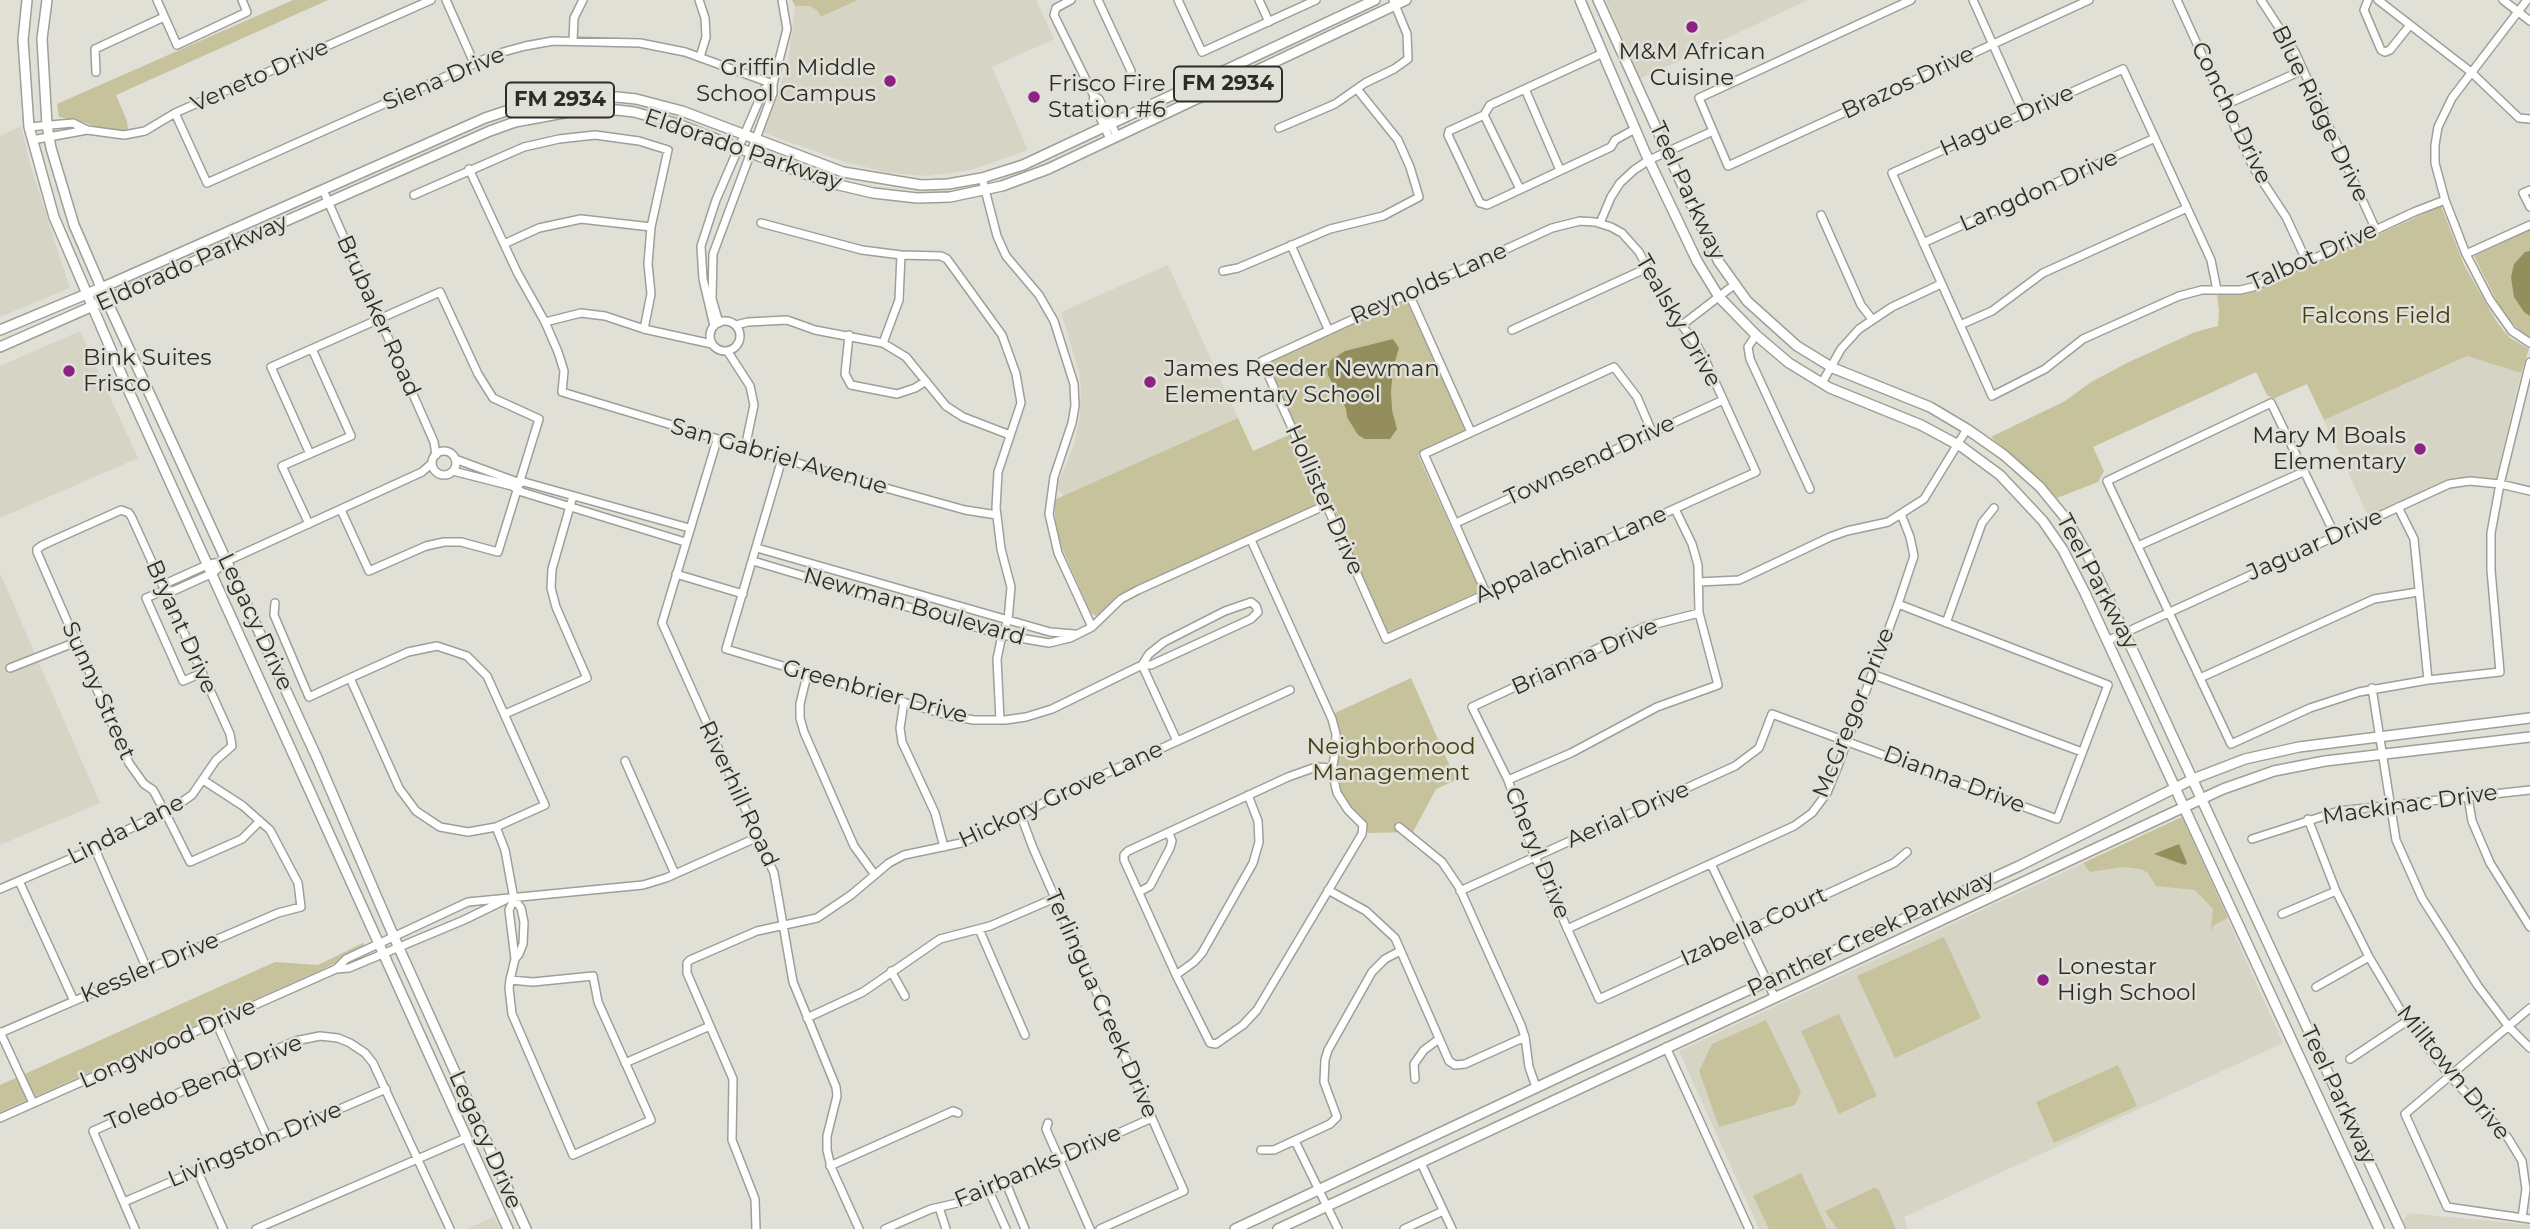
<!DOCTYPE html>
<style>
body{margin:0}
canvas{display:block;background:#e0e0d7}
</style>
<canvas width="2530" height="1229"></canvas>
<script>
const c = document.querySelector('canvas').getContext('2d');
c.lineJoin = 'round';
function fillPath(path, color) {
  c.fillStyle = color;
  c.fill(path, 'evenodd');
}
function toPath(rows) {
  const path = new Path2D();
  for (const r of rows) {
    if (r.length === 3) {
      path.moveTo(r[0] + r[2], r[1]);
      path.arc(r[0], r[1], r[2], 0, 2 * Math.PI);
      continue;
    }
    path.moveTo(r[0], r[1]);
    for (let i = 2; i < r.length; i += 2) path.lineTo(r[i], r[i + 1]);
  }
  return path;
}
function trace(path, color, width, dash) {
  c.strokeStyle = color;
  c.lineWidth = width;
  c.lineCap = dash ? 'butt' : 'round';
  c.setLineDash(dash || []);
  c.stroke(path);
}
function label(font, color, halo, rows, align = 'center') {
  c.font = font + ' Montserrat,sans-serif';
  c.lineWidth = 5;
  c.setLineDash([]);
  c.textBaseline = 'middle';
  c.strokeStyle = halo;
  c.fillStyle = color;
  for (const [text, x, y, turn = 0] of rows) {
    c.save();
    c.translate(x, y);
    c.rotate((+turn || 0) * Math.PI / 180);
    c.textAlign = isNaN(turn) ? turn : align;
    if (halo) c.strokeText(text, 0, 0);
    c.fillText(text, 0, 0);
    c.restore();
  }
}
const built = toPath([
 [858,0,1036,0,1054,39,992,67,1028,150,971,170,928,176,890,173,848,163,764,133,788,63,795,6,809,6,817,10,822,17],
 [1606,0,1808,0,1640,79],
 [21,126,30,164,70,288,0,317,0,136],
 [1168,265,1238,418,1064,496,1059,491,1058,484,1074,444,1079,421,1081,392,1079,372,1061,312],
 [80,331,138,458,0,518,0,366],
 [2467,356,2521,373,2496,479,2454,478,2368,516,2324,420],
 [0,573,100,803,0,845],
 [2182,817,2283,1043,1904,1217,1908,1229,1759,1229,1679,1051],
 [2409,1213,2530,1225,2530,1229,2407,1229,2403,1220],
 [494,1216,500,1229,466,1229,487,1220]
]);
const green = toPath([
 [293,0,328,0,116,95,127,121,128,130,109,131,80,121,59,117,57,104],
 [792,0,858,0,821,17,817,10,809,6,795,6],
 [2441,206,2464,265,2498,324,2510,338,2529,349,2521,373,2467,356,2324,420,2307,384,2273,399,2267,395,2256,372,2093,447,2104,471,2098,482,2057,498,2040,479,1991,437,2065,401,2091,382,2129,362,2195,332,2218,326,2219,310,2217,295,2263,287],
 [2530,230,2530,338,2519,330,2502,311,2474,256],
 [1408,300,1465,429,1460,434,1418,455,1480,591,1390,632,1387,630,1267,363],
 [1238,418,1253,451,1291,434,1321,503,1136,587,1122,595,1096,616,1091,613,1062,548,1056,529,1054,500],
 [1411,678,1456,780,1436,789,1413,832,1368,833,1366,825,1348,805,1337,784,1336,771,1340,747,1335,713],
 [2182,817,2228,918,2214,925,2211,931,2213,909,2195,890,2156,886,2148,873,2141,869,2123,867,2090,872,2083,863],
 [1944,937,1981,1018,1895,1058,1857,976],
 [363,943,365,948,319,971,0,1112,0,1085,275,962,318,965],
 [1839,1014,1877,1096,1839,1114,1801,1031],
 [1766,1020,1801,1092,1795,1105,1719,1127,1699,1071,1712,1044],
 [2118,1065,2137,1106,2054,1143,2036,1102],
 [1801,1173,1827,1229,1769,1229,1753,1196],
 [1874,1188,1879,1190,1896,1229,1837,1229,1825,1211]
]);
const water = toPath([
 [2530,251,2530,316,2524,312,2514,297,2511,277,2514,264,2525,252],
 [1393,339,1399,348,1393,368,1391,392,1392,410,1397,429,1390,439,1365,439,1358,435,1347,417,1346,409,1328,375,1327,367,1331,360,1345,351],
 [2179,844,2187,863,2185,865,2154,854]
]);
const minor = toPath([
 [157,0,177,45,247,12,242,0],
 [446,0,474,63],
 [699,0,705,18,706,37,700,57],
 [1071,0,1056,8,1054,15,1094,96,1093,102,1110,139],
 [1098,0,1131,71,1129,81],
 [1178,0,1202,52,1316,0],
 [1259,0,1269,22],
 [1911,0,1699,98,1728,166,2089,0],
 [1973,0,2024,114],
 [2177,0,2253,167,2286,217,2307,262],
 [2261,0,2295,52,2376,230],
 [2368,0,2364,10,2381,50,2385,52,2390,50,2410,25],
 [2378,0,2471,72,2519,118,2530,119],
 [2503,0,2530,21],
 [2527,0,2452,98,2438,127,2435,145,2435,163,2445,200,2466,254,2490,300,2507,324,2512,331,2530,343],
 [573,41,574,18,583,0],
 [1603,53,1490,105,1484,115,1449,131,1448,135,1480,203,1487,205,1611,147,1615,140,1635,129],
 [96,72,95,49,164,17],
 [1525,89,1560,170],
 [1094,96,1099,99,1117,136],
 [2225,105,2303,70],
 [175,113,207,183,496,54,525,46,553,41,640,43,685,52,773,84],
 [1484,115,1520,189],
 [29,127,73,123,87,130,124,135,145,131,175,113,431,0],
 [1279,128,1335,104,1365,83,1394,69,1408,59,1407,34,1393,0],
 [32,140,87,130],
 [469,169,517,272,545,322,558,352,564,371,562,392,821,470,965,510,997,515],
 [982,178,997,236,1006,256,1039,295,1054,321,1074,384,1075,406,1072,423,1054,477,1049,514,1058,553,1092,627],
 [323,190,434,442,436,455],
 [2530,190,2523,193,2530,207],
 [414,195,524,147,559,139,595,135,639,141,668,150,651,227,648,264,651,294,644,329],
 [1821,215,1861,305,1872,319],
 [1580,221,1595,222,1611,227,1622,233,1639,252,1669,308,1698,347,1707,364,1756,472,1386,639,1262,361,1552,228,1580,221],
 [761,223,862,250,901,255,941,256,947,259,1002,335,1016,374,1021,403,998,472,996,508,1001,549,1011,587,1008,620,1002,635,997,659,1000,720],
 [1600,223,1611,197,1620,183,1634,170,1649,160,1713,131],
 [1923,243,2155,138],
 [504,244,539,228,581,219,651,227],
 [1291,245,1328,329],
 [2466,254,2530,225],
 [1223,271,1238,268,1330,229,1383,216,1419,197,1410,167,1398,140,1357,89],
 [2217,290,2211,260,2123,69,1892,173,1992,396,2045,369,2083,339,2179,296,2202,290,2240,290,2253,287,2414,212,2445,200],
 [1409,294,1471,432],
 [725,336,15],
 [545,322,581,313,605,316,644,329,712,344],
 [719,323,712,299,713,254,773,93,773,84,787,29,782,0],
 [736,325,748,322,787,320,815,330,883,343,906,357,946,406,963,417,1010,435],
 [1682,325,1734,285],
 [1960,325,1992,311,2043,273,2187,208],
 [714,326,703,279,701,246,716,200,764,89,773,84],
 [1512,330,1647,268],
 [849,335,845,374,851,385,897,394,915,388,926,381],
 [1756,335,1748,347,1750,359,1810,489],
 [883,343,899,300,901,255],
 [728,352,750,386,754,405,745,448],
 [1822,383,1841,349,1859,329,1892,307,1941,284],
 [717,440,662,623,774,873,793,982,836,1087,837,1096,827,1136,827,1150,831,1167,859,1229],
 [444,463,12],
 [310,454,271,367,440,292,478,374,493,398,539,419,498,552,461,542,444,542,426,546,369,571,341,510],
 [455,459,520,483,524,482,689,528],
 [782,459,726,649,950,716,974,720,1005,720,1026,717,1052,709,1142,665,1151,665,1251,619,1258,612,1256,606,1251,602,1225,611,1164,642,1149,654,1142,665],
 [453,471,512,486,522,492,685,542],
 [2398,507,2414,539,2428,680],
 [1456,523,1723,400],
 [309,524,282,466,351,436,312,349],
 [2335,535,2271,403,2107,481,2231,744,2310,708,2359,692,2428,680,2500,672,2491,570,2491,533,2500,484,2530,362],
 [1251,540,1332,719,1336,734,1335,753,1332,771,1337,793,1348,810,1363,825,1362,834,1257,1010,1243,1025,1216,1044,1210,1043,1176,975,1124,860,1124,855,1128,851,1288,777,1316,767,1333,768],
 [2138,546,2303,472],
 [757,548,1050,632,1074,634],
 [753,561,1002,635,1049,643,1070,638,1092,627,1121,599,1138,590,1326,505],
 [676,574,743,594],
 [1699,582,1739,580,1830,537,1847,531,1888,522,1924,499,1967,429],
 [165,590,167,583,209,564,227,561,271,541,422,472,432,463],
 [1486,593,1424,454,1614,367,1637,397,1652,432],
 [275,603,274,615,309,697,350,678,408,652,437,646,467,656,487,676,545,805,496,827,468,832,440,827,416,811,399,788,350,678],
 [1699,613,1644,627,1472,707,1508,780,1535,857,1599,999,1894,863,1907,852],
 [1946,623,1982,523,1994,508],
 [2107,641,2449,484,2470,481,2500,484,2530,491],
 [1142,665,1177,741],
 [10,668,76,642],
 [202,673,183,681,146,598,165,590,173,591,213,573,226,561],
 [1872,674,2082,752],
 [807,675,800,704,800,718,804,732,854,846,875,875],
 [2200,678,2374,599,2418,592],
 [2372,688,2396,840,2422,898,2478,986,2509,1027,2530,1048],
 [904,702,900,728,902,742,935,813,944,847],
 [505,714,587,678,556,607,551,588,552,569,573,496],
 [625,761,675,874],
 [1508,780,1571,753,1657,707,1718,685,1699,613,1698,565,1692,544,1675,509],
 [2468,797,2472,821,2490,863,2530,927],
 [1021,816,1033,848,1184,1191,1100,1229],
 [2308,819,2336,891,2369,957,2407,1021,2450,1076,2508,1138,2522,1161,2526,1189,2522,1218],
 [496,827,505,850,514,899,521,908,524,922,523,944,519,954,515,959],
 [1399,827,1442,862,1459,887,1521,1025,1525,1037,1529,1067,1536,1087],
 [2252,839,2339,811,2530,790],
 [95,849,147,969],
 [1711,864,1775,998],
 [19,881,74,1001],
 [0,889,107,843,120,834,129,829,165,812,173,808,192,795,216,760,232,746,230,734,132,518,129,513,121,510,43,545,37,549,37,552,129,763,144,784,153,790,165,812,190,862,242,839,260,821],
 [1328,890,1366,911,1395,938,1449,1061,1455,1065,1465,1064,1525,1037],
 [1460,891,1735,766,1759,748,1772,714,2057,819,2108,685,1898,604],
 [1139,892,1150,886,1170,848,1172,841,1169,833],
 [2282,914,2336,891],
 [979,929,1025,1035],
 [1567,929,1794,826,1812,813,1827,793,1838,766,1898,604,1914,556,1910,537,1901,514],
 [336,969,346,959,468,902,643,885,666,878,758,837],
 [891,971,905,996],
 [1176,975,1194,962,1202,953,1253,863,1259,842,1258,821,1248,795],
 [510,980,533,982,593,976,598,1002,651,1120,573,1155,512,1014,509,988,510,980,515,959,509,910,514,899],
 [2316,987,2369,957],
 [2530,1008,2405,1114,2447,1207,2530,1219],
 [807,1018,863,992,940,939,990,926,1055,898],
 [216,1022,268,1139],
 [0,1032,33,1103],
 [0,1033,278,913,301,907,298,883,270,830,243,806,203,780],
 [1666,1047,1749,1229],
 [2350,1059,2407,1021],
 [625,1063,710,1026],
 [1415,1079,1414,1064,1424,1050,1439,1039],
 [0,1118,336,969,349,968,464,920,505,900],
 [1048,1123,1046,1129,1090,1229],
 [1295,1141,1338,1229],
 [1261,1150,1274,1150,1330,1124,1337,1117,1324,1082,1325,1060,1328,1050,1372,972,1385,959,1400,951],
 [1421,1163,1452,1229],
 [830,1166,953,1111,958,1113],
 [197,1170,223,1229],
 [1006,1183,1025,1229],
 [989,1191,1006,1229],
 [124,1202,386,1089],
 [939,1207,946,1229],
 [135,1229,93,1131,295,1041,320,1036,338,1038,350,1043,365,1053,373,1063,450,1229],
 [256,1229,466,1138],
 [756,1229,755,1199,732,1140,733,1079,687,973,687,963,690,960,757,931,817,918,851,895,889,863,904,855,961,843,1010,821,1054,797,1290,690],
 [885,1229,931,1209,966,1201,1152,1118],
 [1404,1229,1443,1211]
]);
const major = toPath([
 [27,0,23,40,29,127,54,217,127,387,508,1229],
 [47,0,42,39,47,125,51,148,74,225,107,301,317,758,394,937,526,1229],
 [1580,0,1645,152,1697,261,1719,297,1756,335,1789,363,1830,388,1921,425,1962,447,2000,475,2043,521,2063,550,2085,593,2379,1229],
 [1598,0,1696,215,1719,262,1747,301,1797,346,1833,368,1930,407,1967,429,2004,455,2040,487,2067,520,2088,556,2141,668,2400,1229],
 [0,330,101,288,485,118,512,109,568,99,617,97,636,99,682,111,843,172,921,185,948,184,982,178,1023,165,1375,0],
 [0,347,490,131,515,122,569,112,617,110,634,112,678,124,797,171,839,185,873,193,917,198,950,197,1002,186,1048,169,1406,0],
 [1235,1229,1576,1069,2019,866,2193,779,2245,759,2299,747,2530,718],
 [1278,1229,2223,789,2274,771,2325,761,2530,737]
]);
const markers = [
 [1692,27,7,"#8d2285"],
 [890,81,7,"#8d2285"],
 [1034,97,7,"#8d2285"],
 [69,371,7,"#8d2285"],
 [1150,382,7,"#8d2285"],
 [2420,449,7,"#8d2285"],
 [2043,980,7,"#8d2285"]
];
const shields = [
 [1228,84,108],
 [560,100,108]
];
const shieldNames = [
 ["FM 2934",1228,84],
 ["FM 2934",560,100]
];
const poiNames = [
 ["M&M African",1692,52,"center"],
 ["Cuisine",1692,78,"center"],
 ["Griffin Middle",876,68,"right"],
 ["School Campus",876,94,"right"],
 ["Frisco Fire",1048,84],
 ["Station #6",1048,110],
 ["Bink Suites",83,358],
 ["Frisco",83,384],
 ["James Reeder Newman",1164,369],
 ["Elementary School",1164,395],
 ["Mary M Boals",2406,436,"right"],
 ["Elementary",2406,462,"right"],
 ["Lonestar",2057,967],
 ["High School",2057,993]
];
const streetNames = [
 ["Veneto Drive",260,76,-24],
 ["Siena Drive",444,79,-23],
 ["Brazos Drive",1908,83,-25],
 ["Concho Drive",2231,113,64],
 ["Blue Ridge Drive",2320,114,64],
 ["Hague Drive",2007,121,-24],
 ["Eldorado Parkway",743,150,19],
 ["Teel Parkway",1687,191,65],
 ["Langdon Drive",2039,191,-24],
 ["Talbot Drive",2313,257,-24],
 ["Eldorado Parkway",192,263,-24],
 ["Reynolds Lane",1429,284,-24],
 ["Brubaker Road",378,316,66],
 ["Tealsky Drive",1678,321,60],
 ["San Gabriel Avenue",779,457,16],
 ["Townsend Drive",1590,461,-25],
 ["Hollister Drive",1324,500,66],
 ["Jaguar Drive",2315,545,-24],
 ["Appalachian Lane",1571,555,-24],
 ["Teel Parkway",2097,582,62],
 ["Newman Boulevard",914,607,16],
 ["Legacy Drive",255,622,65],
 ["Bryant Drive",181,627,66],
 ["Brianna Drive",1585,657,-24],
 ["Sunny Street",98,691,66],
 ["Greenbrier Drive",875,692,15],
 ["McGregor Drive",1854,713,-68],
 ["Dianna Drive",1954,780,21],
 ["Riverhill Road",738,794,65],
 ["Hickory Grove Lane",1061,795,-25],
 ["Mackinac Drive",2410,805,-8],
 ["Aerial Drive",1628,815,-24],
 ["Linda Lane",126,830,-27],
 ["Cheryl Drive",1537,853,68],
 ["Izabella Court",1754,927,-25],
 ["Panther Creek Parkway",1871,934,-25],
 ["Kessler Drive",150,968,-23],
 ["Terlingua Creek Drive",1101,1004,66],
 ["Longwood Drive",168,1044,-24],
 ["Milltown Drive",2453,1073,51],
 ["Toledo Bend Drive",204,1083,-23],
 ["Teel Parkway",2338,1095,65],
 ["Legacy Drive",485,1140,66],
 ["Livingston Drive",255,1145,-23],
 ["Fairbanks Drive",1038,1167,-23]
];
const parkNames = [
 ["Falcons Field",2376,316],
 ["Neighborhood",1391,747],
 ["Management",1391,773]
];
fillPath(built, '#d6d5c5');
fillPath(green, '#c6c29c');
fillPath(water, '#938e5c');
trace(minor, '#9f9f97', 10);
trace(major, '#9f9f97', 12);
trace(minor, '#fff', 7);
trace(major, '#fff', 9);
for (const [x, y, r, color] of markers) {
  const dot = new Path2D();
  dot.arc(x, y, r, 0, 2 * Math.PI);
  c.fillStyle = color;
  c.fill(dot);
  trace(dot, '#e0e0d7', 2.5);
}
for (const [x, y, w] of shields) {
  const box = new Path2D();
  box.roundRect(x - w / 2, y - 17.5, w, 35, 5);
  c.fillStyle = '#e0e0d7';
  c.fill(box);
  trace(box, '#2c2c29', 2);
}
label('bold 21px', '#2c2c29', null, shieldNames);
label('23px', '#2c2c29', '#e0e0d7', poiNames, 'left');
label('23px', '#2c2c29', '#e0e0d7', streetNames);
label('23px', '#423d14', '#e0e0d7', parkNames);
</script>
